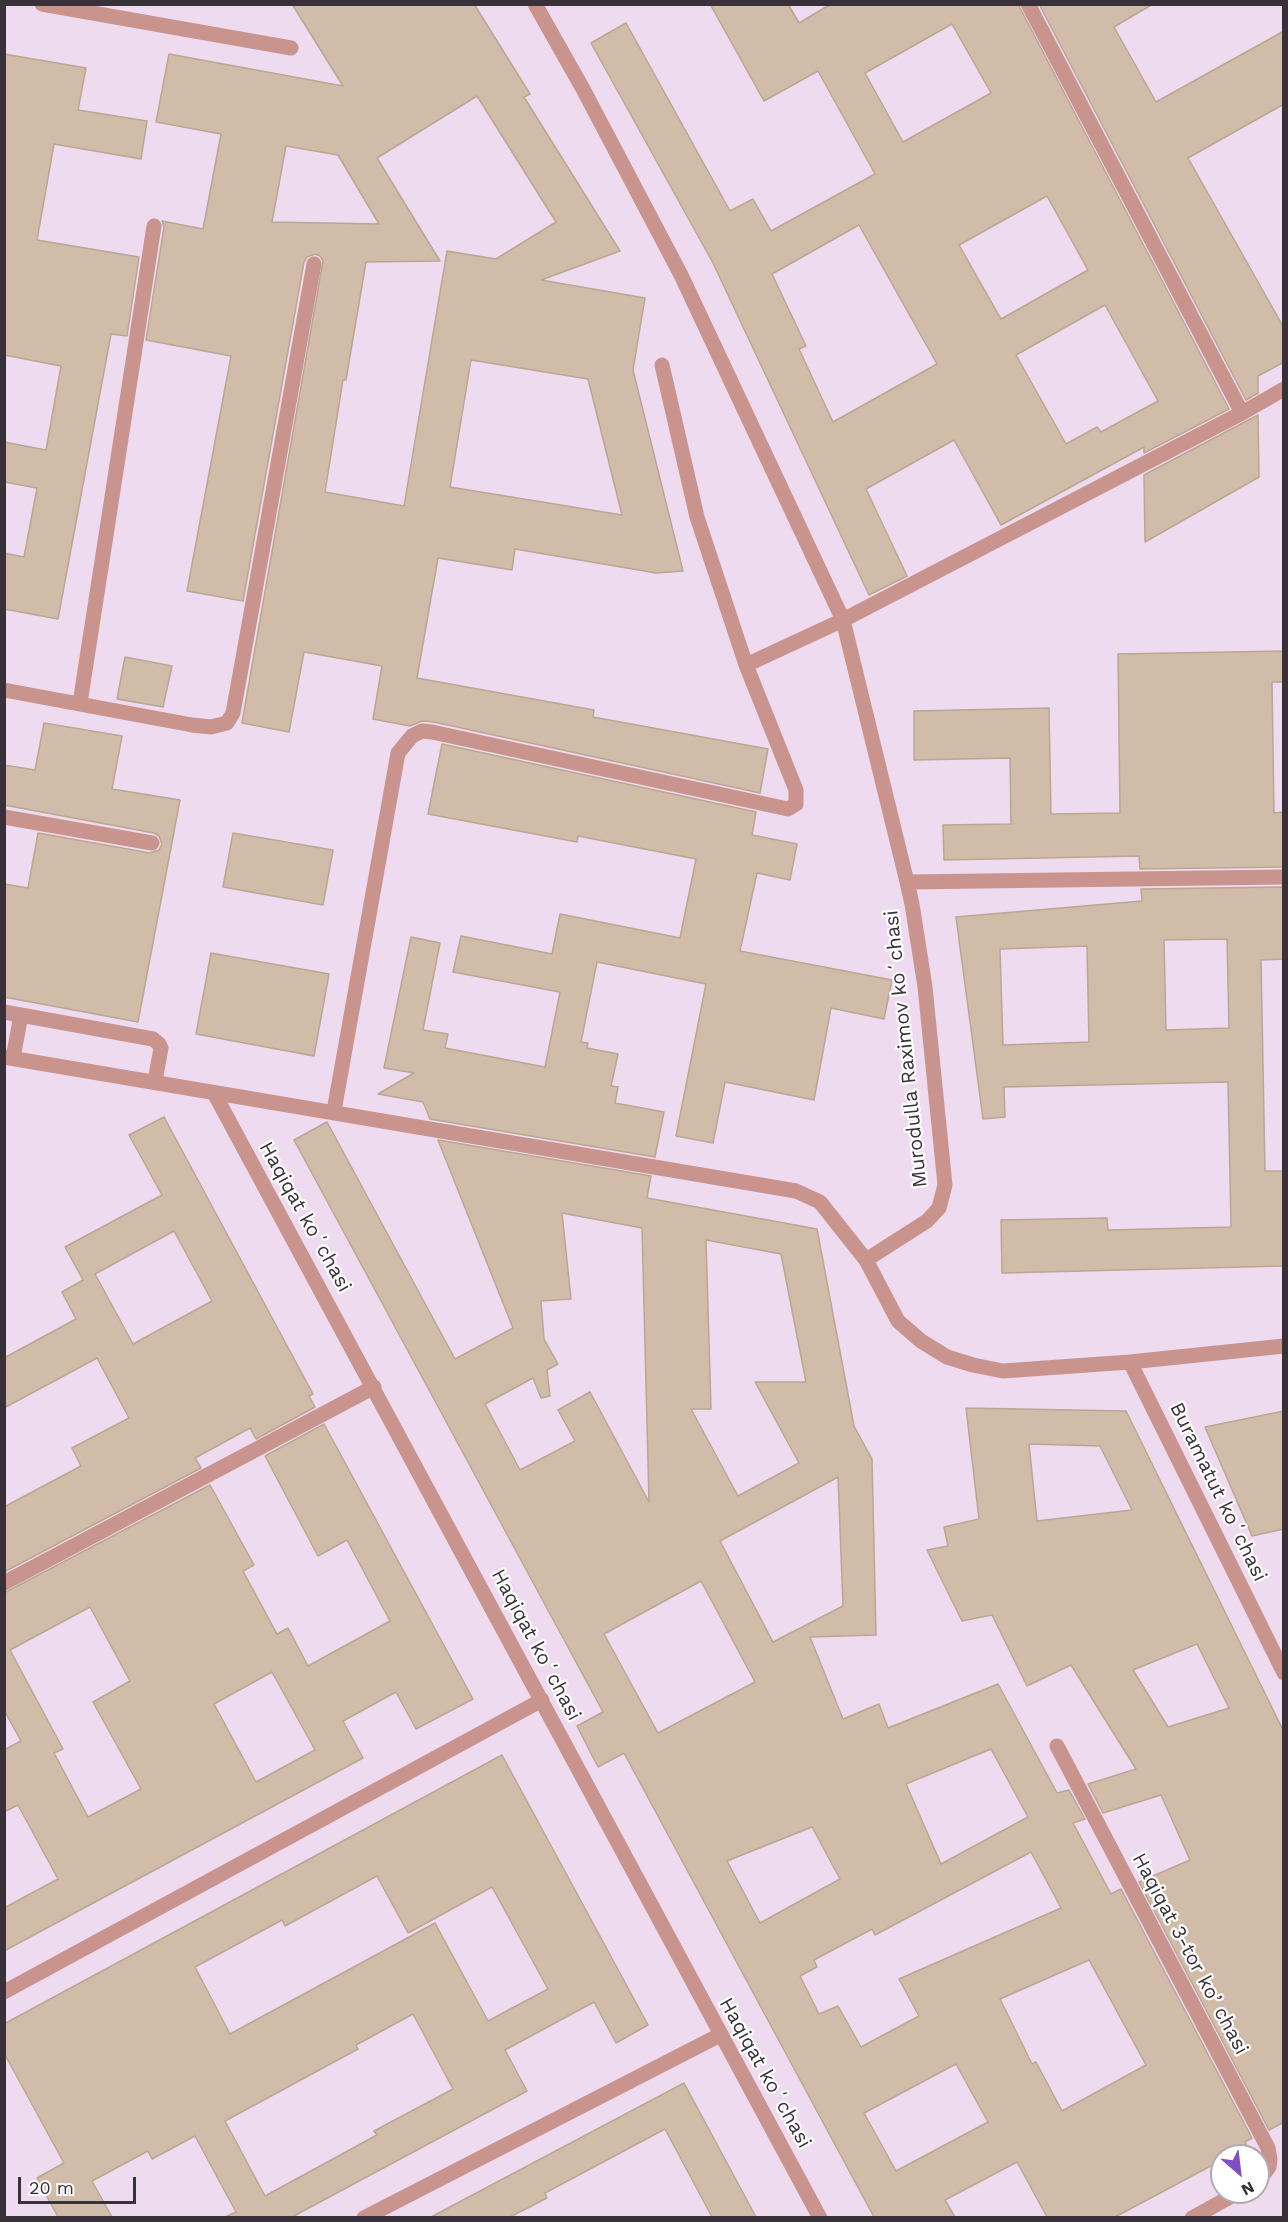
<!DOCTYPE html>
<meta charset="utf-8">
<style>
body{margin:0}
#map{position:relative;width:1288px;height:2222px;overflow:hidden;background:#efdbef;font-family:"Work Sans",sans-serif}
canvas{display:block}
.frame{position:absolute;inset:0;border:6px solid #393139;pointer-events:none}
.north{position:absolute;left:1210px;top:2144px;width:60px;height:60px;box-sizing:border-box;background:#fff;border:2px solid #b0adb0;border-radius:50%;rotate:152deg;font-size:16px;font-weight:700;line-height:24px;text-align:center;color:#393139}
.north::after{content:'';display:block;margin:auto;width:21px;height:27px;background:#7f4ec7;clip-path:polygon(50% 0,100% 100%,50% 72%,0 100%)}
.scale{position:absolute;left:18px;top:2177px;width:118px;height:27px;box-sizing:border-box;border:3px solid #393139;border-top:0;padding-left:8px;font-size:18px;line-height:21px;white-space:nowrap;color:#393139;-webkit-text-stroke:4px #fff;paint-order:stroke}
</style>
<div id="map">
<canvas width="1288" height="2222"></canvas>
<div class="frame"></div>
<div class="north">N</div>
<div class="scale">20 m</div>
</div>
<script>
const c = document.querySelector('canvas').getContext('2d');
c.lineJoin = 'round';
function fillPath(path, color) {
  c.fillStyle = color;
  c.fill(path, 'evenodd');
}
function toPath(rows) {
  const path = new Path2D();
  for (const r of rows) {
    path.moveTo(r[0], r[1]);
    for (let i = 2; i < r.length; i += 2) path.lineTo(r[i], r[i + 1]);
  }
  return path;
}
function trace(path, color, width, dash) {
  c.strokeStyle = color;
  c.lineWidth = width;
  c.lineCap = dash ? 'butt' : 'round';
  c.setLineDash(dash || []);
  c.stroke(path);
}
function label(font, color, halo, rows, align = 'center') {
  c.font = font + ' "Work Sans",sans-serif';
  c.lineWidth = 4.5;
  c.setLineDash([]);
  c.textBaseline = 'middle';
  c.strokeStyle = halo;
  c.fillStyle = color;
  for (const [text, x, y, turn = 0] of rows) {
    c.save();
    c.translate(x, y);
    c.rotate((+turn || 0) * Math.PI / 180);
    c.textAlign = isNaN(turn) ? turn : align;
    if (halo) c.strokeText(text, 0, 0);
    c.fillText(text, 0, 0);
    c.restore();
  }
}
const building = toPath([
 [292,4,474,4,530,94,524,97,620,251,541,280,645,298,633,370,683,571,656,573,515,549,512,570,438,558,417,678,594,710,593,717,768,749,760,793,434,722,422,721,410,726,373,719,382,666,304,652,289,732,242,723,323,261,320,256,315,254,307,257,304,262,243,601,187,591,231,356,146,340,164,227,162,221,203,229,221,134,156,122,169,54,343,86,292,4],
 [477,96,556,222,496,259,447,251,404,506,325,492,343,380,346,380,366,262,440,261,377,158,477,96],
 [286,146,338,155,379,224,272,222,286,146],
 [471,360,588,379,622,515,450,487,471,360],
 [710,4,788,4,799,23,831,4,1018,4,1229,409,1144,453,1144,447,1001,525,954,440,866,489,907,576,869,595,713,263,591,43,626,23,730,211,753,199,771,231,875,174,818,71,764,101,710,4],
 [952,24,991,93,903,142,865,73,952,24],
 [1047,196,1088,270,1001,319,959,245,1047,196],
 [859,225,937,364,833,422,799,349,806,346,772,274,859,225],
 [1105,305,1158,401,1101,432,1097,427,1066,444,1016,355,1105,305],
 [1039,4,1153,4,1114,27,1156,102,1284,31,1284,104,1188,158,1284,328,1284,362,1258,376,1258,393,1246,400,1039,4],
 [4,54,86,68,78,110,147,121,141,159,54,144,37,240,139,257,127,336,111,334,58,619,4,609,4,553,24,557,37,488,4,482,4,442,46,450,61,366,4,355,4,54],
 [1258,415,1259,477,1145,542,1144,475,1258,415],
 [1284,651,1284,682,1272,682,1274,813,1284,812,1284,867,1140,869,1139,856,944,860,943,825,1011,824,1010,758,914,760,914,711,1049,708,1051,814,1120,813,1118,654,1284,651],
 [125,657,172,666,163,707,117,699,125,657],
 [44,723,122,736,112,789,180,800,138,1022,4,997,4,884,28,888,38,833,150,853,159,850,162,844,159,836,154,833,4,805,4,765,35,770,44,723],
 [442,744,756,812,752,835,797,844,790,880,757,873,740,951,892,980,884,1019,831,1008,814,1100,725,1082,713,1143,676,1136,706,984,597,962,581,1042,588,1043,587,1048,618,1054,611,1086,618,1087,615,1103,664,1112,655,1157,430,1119,423,1102,378,1094,414,1073,384,1068,411,937,440,943,423,1030,448,1034,445,1048,545,1067,560,992,453,972,461,936,552,954,560,914,680,938,696,859,578,836,577,842,428,814,442,744],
 [233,833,333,850,323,905,223,887,233,833],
 [1284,887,1284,959,1261,960,1265,1171,1284,1171,1284,1266,1002,1273,1001,1220,1107,1218,1108,1230,1231,1227,1228,1082,1004,1087,1005,1117,983,1119,956,917,1142,901,1141,889,1284,887],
 [1227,939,1229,1028,1166,1030,1164,940,1227,939],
 [1087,946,1089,1042,1003,1045,1000,949,1087,946],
 [211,953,329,974,314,1056,196,1034,211,953],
 [164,1117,313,1394,309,1396,315,1407,256,1439,250,1428,195,1458,201,1468,4,1572,4,1507,81,1466,72,1448,129,1418,97,1358,4,1408,4,1358,76,1319,62,1292,83,1280,65,1247,162,1195,129,1135,164,1117],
 [174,1231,212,1301,133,1344,95,1274,174,1231],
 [327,1122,455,1359,513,1328,438,1140,651,1176,647,1198,817,1229,854,1426,872,1459,876,1635,810,1637,843,1719,879,1704,888,1728,998,1684,1057,1793,1069,1790,1085,1819,1073,1823,1111,1894,1121,1889,1252,2138,1245,2142,1247,2146,1230,2156,1222,2156,1222,2160,1115,2217,1047,2217,1017,2162,945,2200,955,2217,874,2217,624,1753,598,1767,577,1726,603,1712,294,1140,327,1122],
 [562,1213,642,1228,649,1502,590,1392,558,1410,575,1441,520,1470,485,1404,533,1378,541,1398,550,1396,547,1370,558,1364,544,1339,541,1301,571,1299,562,1213],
 [706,1240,781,1254,806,1382,755,1382,799,1463,738,1496,691,1409,711,1409,706,1240],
 [838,1477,843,1606,773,1642,720,1541,838,1477],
 [701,1581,755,1682,658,1733,604,1634,701,1581],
 [991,1749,1028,1817,941,1864,906,1784,991,1749],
 [812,1827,840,1879,760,1923,727,1861,812,1827],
 [1031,1852,1061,1908,899,1979,919,2016,861,2047,838,2006,819,2014,800,1976,817,1967,814,1960,872,1929,875,1935,1031,1852],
 [1089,1960,1146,2065,1062,2111,1036,2062,1032,2064,1000,1999,1089,1960],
 [956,2064,988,2122,896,2171,864,2113,956,2064],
 [966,1408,1126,1411,1284,1732,1284,2122,1269,2130,1139,1882,1190,1860,1161,1795,1103,1813,1088,1784,1136,1769,1071,1665,1027,1686,992,1615,962,1621,927,1550,948,1546,944,1527,979,1519,966,1408],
 [1029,1444,1100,1446,1132,1510,1037,1521,1029,1444],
 [1197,1644,1229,1708,1168,1727,1133,1670,1197,1644],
 [1284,1411,1284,1529,1252,1536,1205,1427,1284,1411],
 [324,1424,473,1699,416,1729,396,1692,343,1721,363,1758,4,1951,4,1908,58,1879,18,1805,4,1812,4,1750,21,1741,4,1710,4,1593,210,1485,254,1565,243,1571,277,1634,288,1628,308,1666,390,1621,347,1540,318,1556,265,1456,324,1424],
 [90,1607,130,1681,93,1702,141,1789,88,1817,54,1753,63,1749,10,1650,90,1607],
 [272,1672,315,1750,256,1782,214,1704,272,1672],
 [502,1755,648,2025,616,2043,594,2002,505,2050,527,2091,292,2217,225,2217,236,2212,195,2136,152,2159,148,2151,92,2181,112,2217,58,2217,37,2178,64,2163,4,2053,4,2024,502,1755],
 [377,1876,408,1933,492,1887,548,1989,488,2021,435,1923,230,2034,195,1967,282,1920,285,1926,377,1876],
 [413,2014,453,2089,374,2131,377,2135,265,2196,225,2121,358,2049,356,2045,413,2014],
 [684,2083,756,2217,712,2217,665,2129,545,2193,547,2198,510,2217,431,2217,684,2083]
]);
const service = toPath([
 [42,4,291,48],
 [80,703,154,226],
 [4,817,152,843],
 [4,1012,153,1039,159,1044,161,1048,155,1081],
 [13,1058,21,1015]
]);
const minor = toPath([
 [535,4,583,89,681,275,843,620,746,665],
 [1028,4,1242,413],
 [4,690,192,725,211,727,227,723,233,713,314,264],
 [1284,877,907,882,912,904,925,987,945,1185,939,1208,927,1221,866,1260,898,1321,921,1341,947,1357,973,1365,1003,1371,1130,1362,1284,1346],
 [907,882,843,620,1242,413,1284,389],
 [4,1057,796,1191,820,1202,866,1260],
 [214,1093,820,2218],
 [334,1111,398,753,412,736,422,731,432,732,788,809,796,804,796,790,746,665,697,517,662,365],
 [1130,1362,1284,1673],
 [4,1583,374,1387],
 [1057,1746,1268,2148,1270,2159,1269,2167,1258,2181],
 [4,1992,542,1700],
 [364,2218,720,2035],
 [1192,2218,1239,2192]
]);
const streetNames = [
 ["Murodulla Raximov koʻchasi",906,1049,-96],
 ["Haqiqat koʻchasi",305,1217,61],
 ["Buramatut koʻchasi",1218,1492,64],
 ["Haqiqat koʻchasi",536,1645,62],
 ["Haqiqat 3-tor koʼchasi",1190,1954,62],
 ["Haqiqat koʻchasi",765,2073,61]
];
fillPath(building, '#d1bca9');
trace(building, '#baa693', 1.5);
trace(service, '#ca948e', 15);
trace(minor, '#ca948e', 15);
label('20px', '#393139', '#fff', streetNames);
</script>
